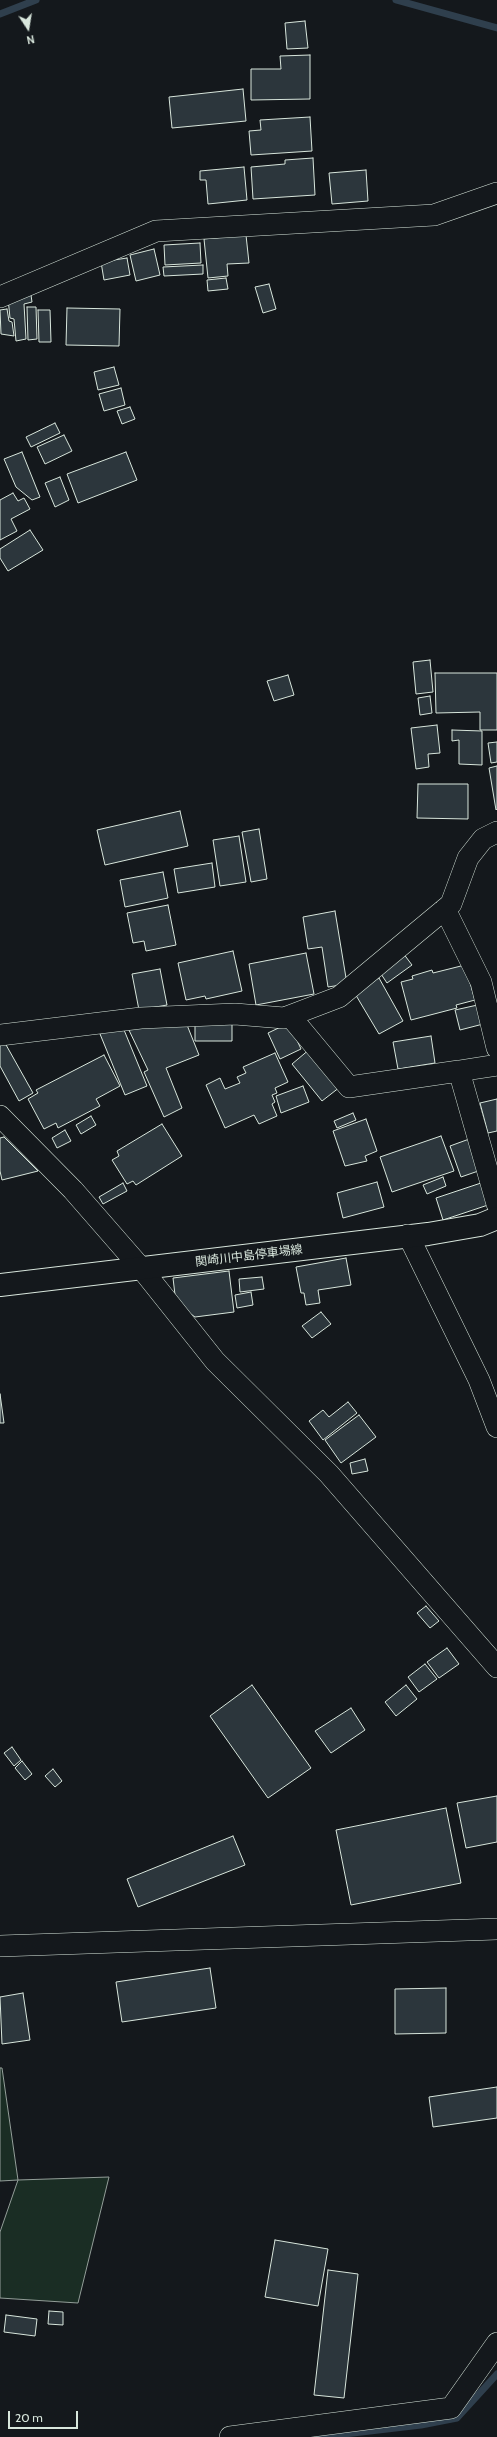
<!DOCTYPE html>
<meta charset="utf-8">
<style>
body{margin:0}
#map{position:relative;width:497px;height:2437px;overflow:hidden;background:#14181c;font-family:Cabin,sans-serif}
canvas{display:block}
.north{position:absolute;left:8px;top:8px;width:40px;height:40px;-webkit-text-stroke:3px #14181c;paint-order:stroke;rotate:168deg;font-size:11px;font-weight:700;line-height:16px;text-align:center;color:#d8e6dc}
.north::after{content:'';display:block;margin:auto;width:14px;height:18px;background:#d8e6dc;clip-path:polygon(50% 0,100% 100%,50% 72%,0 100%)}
.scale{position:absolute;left:8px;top:2411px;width:70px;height:18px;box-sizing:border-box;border:2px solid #d8e6dc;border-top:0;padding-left:5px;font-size:12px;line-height:14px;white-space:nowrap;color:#d8e6dc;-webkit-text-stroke:3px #14181c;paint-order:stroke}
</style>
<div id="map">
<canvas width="497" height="2437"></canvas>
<div class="north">N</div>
<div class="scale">20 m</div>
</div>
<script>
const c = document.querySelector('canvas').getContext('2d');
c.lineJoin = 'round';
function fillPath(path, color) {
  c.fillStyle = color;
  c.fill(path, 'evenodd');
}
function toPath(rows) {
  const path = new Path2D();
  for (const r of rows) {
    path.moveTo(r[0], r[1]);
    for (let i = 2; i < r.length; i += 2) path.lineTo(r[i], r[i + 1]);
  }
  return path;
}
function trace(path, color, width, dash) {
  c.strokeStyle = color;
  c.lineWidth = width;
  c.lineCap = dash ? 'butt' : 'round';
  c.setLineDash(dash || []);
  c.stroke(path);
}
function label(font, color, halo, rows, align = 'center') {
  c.font = font + ' Cabin,"Noto Sans JP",sans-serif';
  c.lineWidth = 3;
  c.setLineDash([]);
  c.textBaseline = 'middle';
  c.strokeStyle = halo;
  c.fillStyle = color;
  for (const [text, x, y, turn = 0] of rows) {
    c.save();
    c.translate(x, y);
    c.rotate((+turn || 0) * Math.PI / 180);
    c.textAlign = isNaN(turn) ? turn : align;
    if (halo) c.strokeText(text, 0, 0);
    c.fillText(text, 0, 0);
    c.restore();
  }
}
const green = toPath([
 [0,2068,2,2068,18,2180,109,2177,78,2303,0,2298,0,2232,18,2180,0,2181,0,2068]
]);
const stream = toPath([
 [396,0,497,28],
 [0,14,36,0],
 [319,2437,421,2425,457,2418,497,2374]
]);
const building = toPath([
 [305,21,308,48,287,49,285,23,305,21],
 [310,55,310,99,251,100,251,69,281,69,280,56,310,55],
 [243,89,246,121,172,128,169,97,243,89],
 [310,117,312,151,251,155,249,131,261,130,260,120,310,117],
 [313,158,315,195,253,199,251,167,285,164,285,160,313,158],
 [244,167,247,200,208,204,206,180,200,180,200,171,244,167],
 [366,170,368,201,332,204,329,173,366,170],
 [246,235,249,263,227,264,228,276,208,278,204,239,246,235],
 [200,243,201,263,165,265,164,245,200,243],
 [154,249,160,275,136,281,130,255,154,249],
 [127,258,130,275,104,280,101,262,127,258],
 [203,265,203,274,164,276,163,267,203,265],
 [226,278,228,289,208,291,207,280,226,278],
 [269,284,276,309,263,313,255,287,269,284],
 [31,295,32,302,24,304,26,339,16,341,14,319,10,318,8,298,31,295],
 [27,307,36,307,37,339,28,340,27,307],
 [67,308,120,309,119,346,66,345,67,308],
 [7,309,9,321,12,322,14,336,1,334,0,310,7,309],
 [38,310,50,310,51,342,39,342,38,310],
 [114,367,119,385,98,390,94,372,114,367],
 [121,388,125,405,104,411,99,394,121,388],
 [130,407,135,419,122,424,117,411,130,407],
 [55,423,60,433,31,447,26,437,55,423],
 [64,435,72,451,45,464,37,447,64,435],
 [22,452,40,497,32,500,16,487,4,459,22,452],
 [126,452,137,480,78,503,67,474,126,452],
 [60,477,69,500,55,507,45,483,60,477],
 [13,493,18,501,24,498,30,509,11,519,17,531,0,540,0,500,13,493],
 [30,530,43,550,8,571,0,558,0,549,30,530],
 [430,660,433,692,416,694,413,662,430,660],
 [435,673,497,673,497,730,480,730,480,712,436,713,435,673],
 [288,675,294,695,274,701,267,681,288,675],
 [430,696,432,713,420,715,418,698,430,696],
 [437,725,440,753,428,754,429,767,416,769,411,728,437,725],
 [452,730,482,731,482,765,459,764,459,740,452,741,452,730],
 [497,742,497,762,491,763,488,743,497,742],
 [497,766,497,809,496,810,489,768,497,766],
 [418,784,468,784,468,819,417,818,418,784],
 [180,811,188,846,105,865,97,830,180,811],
 [259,829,267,879,251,882,242,832,259,829],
 [239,836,246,882,220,886,213,840,239,836],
 [212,863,215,887,178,893,174,869,212,863],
 [163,872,168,898,125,907,120,880,163,872],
 [168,905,176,945,146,951,144,941,133,943,127,913,168,905],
 [335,911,347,984,328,987,322,947,308,949,303,917,335,911],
 [233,951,242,991,206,999,205,996,186,1000,178,963,233,951],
 [306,953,314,994,256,1005,249,964,306,953],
 [403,953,412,965,387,983,379,971,403,953],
 [465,965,475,1000,456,1005,457,1008,411,1020,401,982,413,979,412,976,432,970,433,973,465,965],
 [160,969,167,1005,139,1010,132,974,160,969],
 [379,978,403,1021,379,1034,354,992,379,978],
 [482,1004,487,1023,460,1030,455,1010,482,1004],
 [185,1020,199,1055,166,1068,182,1108,164,1117,144,1072,148,1070,127,1026,185,1020],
 [195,1020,232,1021,232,1041,195,1041,195,1020],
 [289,1023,301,1049,280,1059,268,1033,289,1023],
 [122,1025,147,1086,125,1095,100,1034,122,1025],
 [431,1036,435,1063,398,1069,393,1042,431,1036],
 [5,1043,33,1093,19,1101,0,1066,0,1046,5,1043],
 [310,1049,340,1087,322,1101,292,1064,310,1049],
 [275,1053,288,1082,275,1088,277,1093,272,1095,275,1102,272,1104,277,1116,259,1124,254,1115,225,1128,206,1085,220,1078,225,1089,240,1083,237,1077,246,1073,243,1067,275,1053],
 [104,1055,120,1086,96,1099,100,1106,58,1128,56,1123,44,1129,28,1099,38,1093,36,1090,104,1055],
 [303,1086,309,1102,281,1113,276,1096,303,1086],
 [497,1099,497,1131,488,1133,480,1103,497,1099],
 [353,1113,356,1120,337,1128,334,1121,353,1113],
 [91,1116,96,1125,81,1134,76,1125,91,1116],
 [366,1119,377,1151,365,1156,367,1161,345,1166,333,1131,366,1119],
 [162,1124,182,1156,136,1185,133,1181,127,1184,112,1160,119,1156,117,1151,162,1124],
 [65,1130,71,1141,57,1148,52,1138,65,1130],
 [441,1136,454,1171,392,1192,380,1157,441,1136],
 [4,1137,38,1171,2,1180,0,1171,0,1138,4,1137],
 [472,1138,484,1169,461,1177,450,1146,472,1138],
 [443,1177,446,1186,427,1194,423,1185,443,1177],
 [487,1181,494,1203,443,1220,436,1198,487,1181],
 [377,1182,384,1207,343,1218,337,1193,377,1182],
 [123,1183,127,1191,103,1204,99,1197,123,1183],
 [346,1258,351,1285,318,1290,320,1303,306,1305,304,1293,301,1293,296,1267,346,1258],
 [229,1271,234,1312,195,1317,176,1303,173,1278,229,1271],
 [262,1277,264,1289,240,1292,239,1279,262,1277],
 [251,1292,253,1305,237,1308,235,1295,251,1292],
 [321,1312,331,1324,312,1338,302,1326,321,1312],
 [0,1394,4,1423,0,1423,0,1394],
 [348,1402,357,1413,323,1440,309,1421,323,1410,329,1417,348,1402],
 [359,1415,376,1437,341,1463,325,1440,359,1415],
 [365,1459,368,1471,352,1474,350,1463,365,1459],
 [426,1606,439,1621,430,1628,417,1613,426,1606],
 [447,1648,459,1664,439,1678,427,1662,447,1648],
 [425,1664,437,1679,419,1692,408,1677,425,1664],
 [252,1685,311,1768,268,1798,210,1716,252,1685],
 [406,1685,417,1699,396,1716,385,1702,406,1685],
 [351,1708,365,1730,331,1753,315,1731,351,1708],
 [12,1747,21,1760,14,1766,4,1753,12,1747],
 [22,1761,32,1774,25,1780,15,1768,22,1761],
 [53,1769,62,1781,55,1787,45,1776,53,1769],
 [497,1796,497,1842,466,1848,457,1803,497,1796],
 [446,1808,461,1883,351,1905,336,1830,446,1808],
 [233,1836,245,1865,138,1907,127,1879,233,1836],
 [210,1968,216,2008,122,2022,116,1982,210,1968],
 [446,1988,446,2033,395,2034,395,1989,446,1988],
 [23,1993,30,2040,2,2044,0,1997,23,1993],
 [497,2087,497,2118,433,2127,429,2097,497,2087],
 [275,2240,328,2249,318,2306,265,2297,275,2240],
 [328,2270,358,2274,344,2398,314,2395,328,2270],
 [49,2311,63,2312,63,2325,48,2324,49,2311],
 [6,2315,37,2319,35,2336,4,2332,6,2315]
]);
const minor = toPath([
 [0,297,156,231,434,215,497,193],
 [445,909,481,982,497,1048],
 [290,1016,349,1087,459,1071],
 [0,1035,141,1018,235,1014,284,1018,339,997,451,904,468,858,483,839,497,832],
 [497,1065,459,1071,497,1204],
 [0,1116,73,1190,141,1268,215,1361,329,1474,497,1667],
 [408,1235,479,1380,497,1427],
 [0,1946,497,1929],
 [230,2437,451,2408,497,2343]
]);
const secondary = toPath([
 [0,1285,428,1234,480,1225,497,1218]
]);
const streetNames = [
 ["関崎川中島停車場線",249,1256,-7]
];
fillPath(green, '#1a2d24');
trace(green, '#939e99', 1);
trace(stream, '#2f3f4d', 7);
fillPath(building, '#2c363c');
trace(building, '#d8e6dc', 1);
trace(minor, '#d8e6dc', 22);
trace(secondary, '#d8e6dc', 24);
trace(minor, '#14181c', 21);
trace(secondary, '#14181c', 22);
label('12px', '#d8e6dc', '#14181c', streetNames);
</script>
